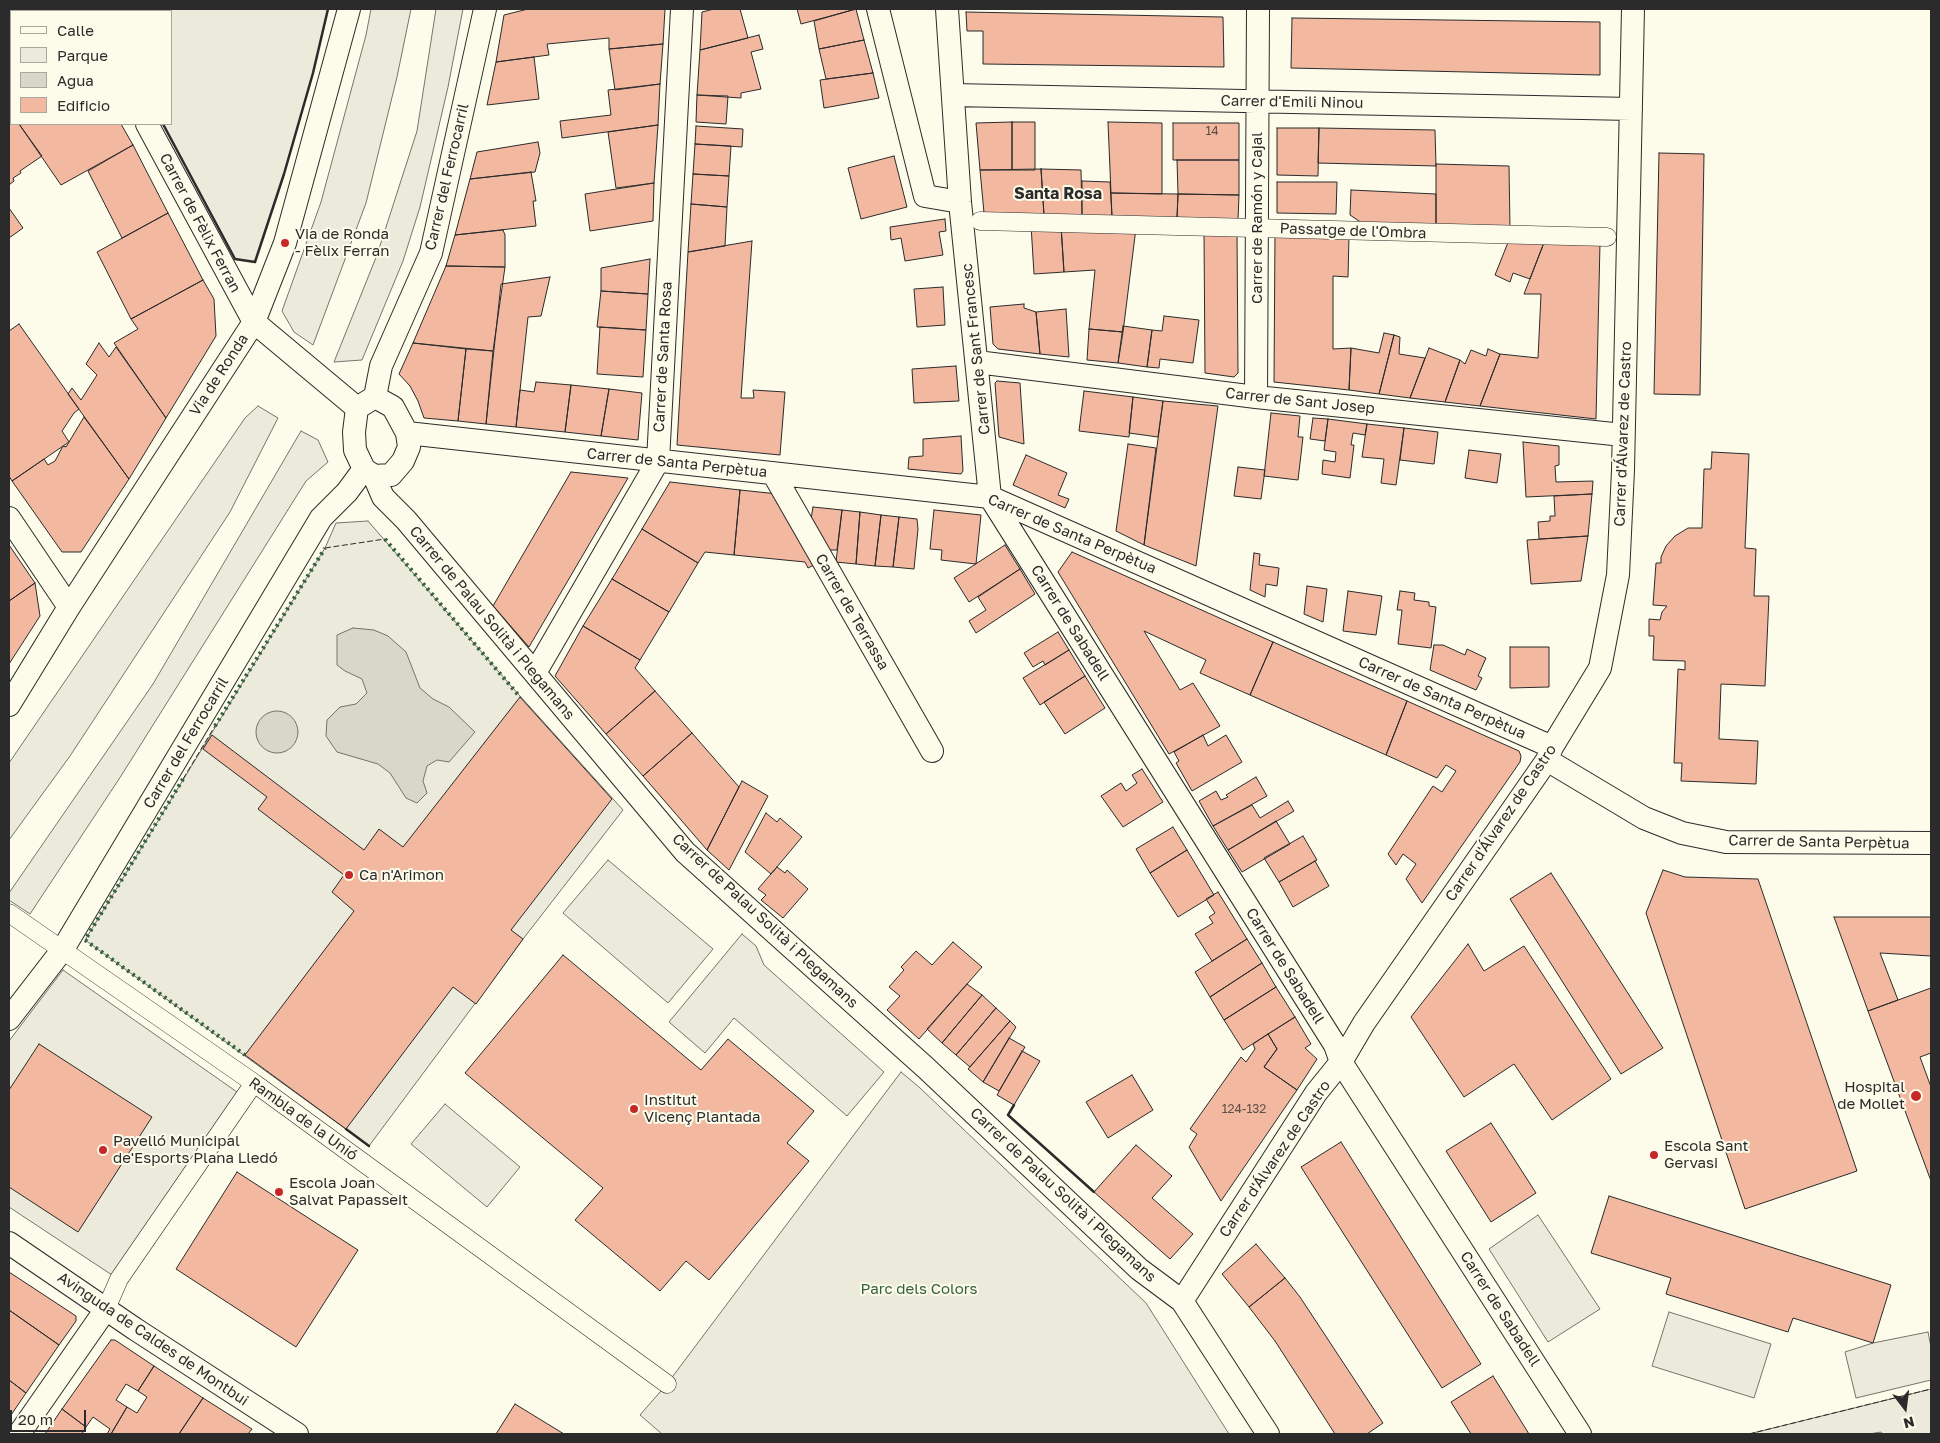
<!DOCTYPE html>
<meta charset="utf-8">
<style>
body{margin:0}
#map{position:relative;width:1940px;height:1443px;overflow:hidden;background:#fdfbea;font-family:"Golos Text",sans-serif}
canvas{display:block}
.frame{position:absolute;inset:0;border:10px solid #2b2b2b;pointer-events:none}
.legend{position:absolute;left:10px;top:10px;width:162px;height:115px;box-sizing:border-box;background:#fdfbea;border:1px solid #a9a89e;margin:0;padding:6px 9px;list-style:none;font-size:15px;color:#2b2b2b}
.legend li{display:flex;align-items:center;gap:10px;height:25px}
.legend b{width:25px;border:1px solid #a9a89e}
.north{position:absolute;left:1880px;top:1383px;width:50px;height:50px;-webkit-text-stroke:4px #fdfbea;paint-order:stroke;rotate:165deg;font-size:14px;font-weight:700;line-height:20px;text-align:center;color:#2b2b2b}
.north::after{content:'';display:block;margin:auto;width:18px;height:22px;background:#2b2b2b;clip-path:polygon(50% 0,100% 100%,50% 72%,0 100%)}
.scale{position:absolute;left:10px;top:1410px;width:76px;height:22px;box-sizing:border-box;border:2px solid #2b2b2b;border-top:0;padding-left:6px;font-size:15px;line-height:18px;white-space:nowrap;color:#2b2b2b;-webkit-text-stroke:4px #fdfbea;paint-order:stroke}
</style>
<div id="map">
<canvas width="1940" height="1443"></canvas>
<div class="frame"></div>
<ul class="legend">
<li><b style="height:6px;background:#fdfbea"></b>Calle</li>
<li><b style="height:14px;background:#ecebdb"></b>Parque</li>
<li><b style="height:14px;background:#d8d7c9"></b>Agua</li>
<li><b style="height:14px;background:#f2b8a0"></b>Edificio</li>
</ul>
<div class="north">N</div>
<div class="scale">20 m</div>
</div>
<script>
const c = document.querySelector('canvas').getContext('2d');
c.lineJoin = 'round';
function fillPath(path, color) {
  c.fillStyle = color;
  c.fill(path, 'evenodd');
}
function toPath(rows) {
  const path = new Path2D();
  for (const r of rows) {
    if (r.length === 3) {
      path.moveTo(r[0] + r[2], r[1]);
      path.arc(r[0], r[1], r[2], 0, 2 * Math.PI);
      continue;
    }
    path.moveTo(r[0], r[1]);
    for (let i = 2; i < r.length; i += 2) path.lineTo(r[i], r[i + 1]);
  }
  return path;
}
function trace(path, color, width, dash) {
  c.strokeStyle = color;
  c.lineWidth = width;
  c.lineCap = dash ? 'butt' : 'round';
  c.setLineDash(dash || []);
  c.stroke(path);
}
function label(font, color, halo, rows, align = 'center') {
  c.font = font + ' "Golos Text",sans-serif';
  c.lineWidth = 4;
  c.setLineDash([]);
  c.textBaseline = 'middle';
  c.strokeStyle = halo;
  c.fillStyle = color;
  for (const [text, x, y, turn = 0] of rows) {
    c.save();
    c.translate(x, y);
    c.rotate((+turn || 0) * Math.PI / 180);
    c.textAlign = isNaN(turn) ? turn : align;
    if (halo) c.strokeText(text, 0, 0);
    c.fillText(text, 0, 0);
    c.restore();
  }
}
const green = toPath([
 [102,9,328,9,313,73,284,174,255,262,235,259,163,124,171,124,171,11,104,11,102,9],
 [371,9,411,9,397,77,366,203,313,345,294,332,282,311,321,202,366,35,371,9],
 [436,9,463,9,448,87,420,207,403,261,362,360,334,362,377,255,417,131,436,9],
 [258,406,278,418,230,512,70,756,9,840,9,763,245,418,258,406],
 [301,431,318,440,328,462,306,481,121,776,30,914,9,900,9,893,153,684,301,431],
 [368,521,511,686,623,810,523,939,369,1146,85,940,325,548,336,523,368,521],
 [608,860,713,949,668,1003,563,913,608,860],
 [63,970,237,1092,112,1275,9,1207,9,1041,63,970],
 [901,1072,919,1087,1146,1303,1229,1434,662,1434,640,1415,667,1384,901,1072],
 [445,1104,520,1167,487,1207,411,1144,445,1104],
 [1538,1215,1600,1309,1548,1342,1489,1249,1538,1215],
 [1669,1312,1771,1344,1754,1398,1652,1366,1669,1312],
 [1928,1332,1931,1347,1931,1380,1856,1398,1845,1352,1873,1343,1928,1332],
 [1931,1389,1931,1434,1883,1434,1881,1432,1869,1434,1749,1434,1931,1389]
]);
const parking = toPath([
 [742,934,756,946,764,965,884,1072,847,1116,734,1018,705,1053,669,1022,742,934]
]);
const water = toPath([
 [353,628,374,630,388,636,406,652,420,688,433,699,449,707,475,732,449,762,437,760,427,766,423,781,427,793,417,803,406,798,390,773,378,764,337,752,326,736,327,720,340,707,356,704,367,693,362,679,345,671,337,665,337,635,353,628],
 [277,732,21]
]);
const building = toPath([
 [528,9,665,9,663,44,609,49,609,38,547,44,549,55,496,62,504,15,528,9],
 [714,9,740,9,748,38,700,50,702,12,714,9],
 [797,9,856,9,801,24,797,9],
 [856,9,864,40,819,49,814,21,856,9],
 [966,12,1223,17,1224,67,983,64,983,31,967,31,966,12],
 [1292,18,1600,22,1600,75,1291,68,1292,18],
 [759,35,763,49,751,52,761,89,741,93,741,98,697,95,700,50,759,35],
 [864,40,873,73,826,79,819,49,864,40],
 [663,44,660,84,615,90,609,49,663,44],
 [534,57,539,99,487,105,496,62,534,57],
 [873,73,879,98,824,108,820,80,873,73],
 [660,84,658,125,562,138,560,121,611,115,608,90,660,84],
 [697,95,728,96,726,124,696,122,697,95],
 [11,120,11,124,19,124,42,156,20,171,21,173,13,178,14,181,9,185,9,122,11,120],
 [1012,122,1035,122,1035,170,1012,170,1012,122],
 [1012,122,1012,170,980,170,976,123,1012,122],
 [1108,122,1162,123,1162,194,1111,193,1108,122],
 [1173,123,1239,123,1239,160,1173,160,1173,123],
 [19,124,121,124,133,145,61,185,19,124],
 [658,125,654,183,616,188,608,132,658,125],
 [696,126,743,129,742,147,695,144,696,126],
 [1277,128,1319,128,1318,176,1277,175,1277,128],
 [1319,128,1435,130,1436,166,1318,163,1319,128],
 [538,142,540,153,535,172,470,179,477,152,538,142],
 [695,144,731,146,729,176,693,174,695,144],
 [133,145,168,213,122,238,88,171,133,145],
 [1659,153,1704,154,1700,395,1654,394,1659,153],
 [894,156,907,207,861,219,848,168,894,156],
 [1177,160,1239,160,1239,195,1178,194,1177,160],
 [1436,164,1509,166,1510,228,1436,226,1436,164],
 [1041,169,1081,170,1082,216,1044,215,1041,169],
 [1041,169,1044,215,984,213,980,170,1041,169],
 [531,172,536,201,533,201,536,226,455,235,470,179,531,172],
 [693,174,729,176,727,207,691,204,693,174],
 [1082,181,1110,182,1112,217,1082,216,1082,181],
 [1277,182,1337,182,1336,214,1277,213,1277,182],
 [654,183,653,221,590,231,585,194,654,183],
 [1351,190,1436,194,1436,226,1362,223,1350,215,1351,190],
 [1111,193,1178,194,1177,218,1112,217,1111,193],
 [1178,194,1239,195,1238,220,1177,218,1178,194],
 [691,204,727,207,725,246,688,252,691,204],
 [9,208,23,228,9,238,9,208],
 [168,213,203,280,131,319,97,252,168,213],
 [945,219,946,231,939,232,943,255,905,261,901,238,891,240,890,227,945,219],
 [1031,225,1061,226,1064,272,1034,274,1031,225],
 [1061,226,1136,228,1123,332,1089,329,1095,270,1064,272,1061,226],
 [503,230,505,235,505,267,446,266,455,235,503,230],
 [1204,231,1237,232,1238,373,1234,377,1205,373,1204,231],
 [1275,233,1349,236,1348,277,1333,276,1333,349,1351,348,1349,390,1274,382,1275,233],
 [1509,240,1545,240,1530,279,1513,273,1510,282,1495,275,1509,240],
 [1545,240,1600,243,1596,419,1480,406,1500,354,1538,358,1541,294,1524,294,1545,240],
 [752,241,741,398,754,398,753,390,785,392,780,455,677,445,688,252,752,241],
 [650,259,648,294,601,291,601,268,650,259],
 [446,266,505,267,493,351,413,343,446,266],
 [550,277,541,316,528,317,516,427,486,424,501,284,550,277],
 [203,280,214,299,216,336,166,418,114,343,138,329,131,319,203,280],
 [943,287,945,325,917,327,914,289,943,287],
 [601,291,648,294,646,330,597,327,601,291],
 [1024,304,1024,308,1036,312,1040,354,998,349,993,344,990,307,1024,304],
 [1066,309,1069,357,1040,354,1036,312,1066,309],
 [1164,316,1199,320,1193,363,1160,359,1159,368,1147,367,1152,330,1162,331,1164,316],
 [19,324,79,409,74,413,62,431,69,442,12,481,9,476,9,331,19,324],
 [1123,326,1152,330,1147,367,1118,363,1123,326],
 [600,327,646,330,643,377,597,374,600,327],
 [1089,329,1123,332,1118,363,1087,360,1089,329],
 [1384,333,1394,335,1379,394,1349,390,1351,348,1379,353,1384,333],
 [1394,335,1400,337,1399,354,1425,358,1410,398,1379,394,1394,335],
 [99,343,109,357,116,347,166,418,129,479,68,394,72,388,81,400,97,375,86,364,99,343],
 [413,343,466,349,458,421,424,418,418,401,410,386,399,374,413,343],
 [1429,348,1460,360,1445,402,1410,398,1429,348],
 [466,349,493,351,486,424,458,421,466,349],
 [1488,349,1500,354,1480,406,1445,402,1460,360,1465,364,1471,350,1486,356,1488,349],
 [956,366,959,401,914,403,912,369,956,366],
 [997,381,1020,383,1024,444,999,437,995,383,997,381],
 [536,382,571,385,565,432,516,427,520,390,534,392,536,382],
 [571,385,609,389,601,436,565,432,571,385],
 [609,389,642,393,638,440,601,436,609,389],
 [1084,391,1133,397,1129,437,1079,431,1084,391],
 [1133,397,1163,401,1158,437,1129,433,1133,397],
 [1163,401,1218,406,1196,566,1144,545,1163,401],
 [1271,413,1300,416,1298,437,1303,437,1298,480,1264,476,1271,413],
 [84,417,129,479,81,552,62,552,12,481,44,459,48,465,55,461,63,446,66,447,84,417],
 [1313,418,1328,419,1325,441,1310,439,1313,418],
 [1328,419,1367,424,1365,435,1353,433,1351,445,1354,445,1350,478,1322,474,1323,460,1335,462,1336,452,1324,450,1328,419],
 [1367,424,1404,428,1396,485,1381,483,1384,459,1362,457,1367,424],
 [1404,428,1438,432,1434,464,1400,460,1404,428],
 [961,436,963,471,961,474,908,469,909,457,923,456,923,439,961,436],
 [1523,442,1559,446,1559,465,1555,466,1556,482,1593,481,1592,494,1526,497,1523,442],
 [1128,444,1156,448,1144,545,1116,531,1128,444],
 [1469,450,1501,454,1497,483,1465,478,1469,450],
 [1712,452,1749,454,1745,548,1756,549,1754,596,1769,596,1765,686,1721,684,1719,739,1758,741,1756,784,1681,781,1682,763,1674,763,1678,669,1685,670,1685,661,1653,660,1654,636,1649,636,1649,619,1660,620,1662,612,1667,606,1653,605,1656,563,1661,563,1661,557,1666,546,1675,536,1688,528,1702,528,1704,469,1711,469,1712,452],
 [1026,455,1067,473,1058,495,1069,499,1065,508,1013,485,1026,455],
 [1238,467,1265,470,1261,499,1234,496,1238,467],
 [571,472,628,478,529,647,493,606,571,472],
 [670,482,740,490,734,555,705,552,698,563,642,529,670,482],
 [740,490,778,494,816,564,808,568,805,562,734,555,740,490],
 [1592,494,1588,536,1539,539,1538,522,1550,521,1550,516,1555,516,1554,496,1592,494],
 [813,507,842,510,837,550,829,550,811,519,813,507],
 [842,510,860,512,856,564,836,562,842,510],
 [934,510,981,515,976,564,941,560,942,550,930,549,934,510],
 [860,512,881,515,875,566,856,564,860,512],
 [881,515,899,517,893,567,875,566,881,515],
 [899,517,917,519,918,529,914,569,893,567,899,517],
 [642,529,698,563,669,612,612,579,642,529],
 [1588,536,1581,581,1531,584,1527,540,1588,536],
 [9,545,35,583,9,601,9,545],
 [1005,545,1020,569,969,602,954,578,1005,545],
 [1072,552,1273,642,1250,695,1200,673,1206,660,1144,631,1180,690,1193,683,1220,726,1169,754,1058,572,1072,552],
 [1254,553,1260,554,1259,565,1279,568,1277,586,1266,584,1265,597,1250,590,1254,553],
 [1020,569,1035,594,976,633,969,621,986,610,978,597,1020,569],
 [612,579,669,612,640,660,583,626,612,579],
 [35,583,40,616,9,664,9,601,35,583],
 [1307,586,1327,589,1323,622,1304,614,1307,586],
 [1348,591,1382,596,1376,635,1343,631,1348,591],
 [1400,591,1415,593,1414,600,1429,602,1429,606,1436,607,1431,648,1398,644,1402,610,1397,610,1400,591],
 [583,626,640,660,635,668,655,691,606,734,555,676,583,626],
 [1058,632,1069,650,1045,665,1043,661,1033,667,1024,653,1058,632],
 [1273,642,1407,701,1386,755,1250,695,1273,642],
 [1434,645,1443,645,1465,655,1467,649,1486,658,1478,676,1482,678,1476,690,1430,670,1434,645],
 [1510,647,1549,647,1549,687,1510,688,1510,647],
 [1069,650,1085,676,1040,705,1023,678,1069,650],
 [1085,676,1105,708,1065,734,1044,702,1085,676],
 [655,691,692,733,643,776,606,734,655,691],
 [520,697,612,799,511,930,523,939,476,1004,453,987,346,1129,245,1055,354,911,332,892,344,875,258,809,267,797,203,749,212,735,364,850,379,829,403,847,520,697],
 [1407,701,1519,751,1521,756,1520,762,1422,903,1406,879,1416,864,1403,854,1396,865,1388,854,1433,786,1442,792,1456,771,1446,765,1437,778,1386,755,1407,701],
 [692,733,739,787,707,850,643,776,692,733],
 [1203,735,1208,746,1226,735,1242,762,1192,791,1176,763,1179,761,1174,752,1203,735],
 [1142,769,1163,802,1123,827,1101,796,1121,783,1126,791,1137,783,1132,775,1142,769],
 [1256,777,1267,796,1213,826,1199,801,1216,791,1221,800,1228,797,1226,795,1256,777],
 [742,781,768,796,729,870,707,850,742,781],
 [1288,801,1294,811,1228,850,1213,826,1252,805,1260,818,1288,801],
 [766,813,777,822,780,818,802,837,771,874,745,852,766,813],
 [1276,821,1290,844,1242,872,1228,850,1276,821],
 [1173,827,1187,850,1150,873,1136,849,1173,827],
 [1303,836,1317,860,1279,882,1264,858,1303,836],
 [1187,850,1214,895,1178,917,1150,873,1187,850],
 [1315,861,1329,886,1293,907,1279,882,1315,861],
 [777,867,785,873,787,870,808,889,783,918,761,900,766,895,758,889,777,867],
 [1663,870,1685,877,1758,879,1857,1171,1745,1209,1646,913,1663,870],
 [1551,873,1663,1048,1621,1074,1510,899,1551,873],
 [1218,892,1247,939,1212,961,1195,934,1213,923,1209,917,1215,913,1206,899,1218,892],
 [1834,917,1931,917,1931,956,1880,953,1898,1000,1868,1011,1834,917],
 [1247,939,1262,963,1210,997,1195,972,1247,939],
 [953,942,982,967,919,1039,887,1010,900,996,889,987,904,970,901,967,916,951,932,965,953,942],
 [1468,944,1484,971,1524,946,1611,1079,1552,1120,1514,1064,1464,1097,1411,1017,1468,944],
 [563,955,701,1070,728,1039,814,1111,787,1143,809,1161,709,1280,686,1261,660,1291,575,1220,603,1188,465,1073,563,955],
 [1262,963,1276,987,1224,1020,1210,997,1262,963],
 [967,984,982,995,942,1043,927,1029,967,984],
 [1276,987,1295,1017,1243,1050,1224,1020,1276,987],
 [1931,988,1931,1053,1920,1057,1931,1087,1931,1181,1868,1011,1931,988],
 [982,995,996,1008,956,1055,942,1043,982,995],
 [996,1008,1010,1021,970,1067,956,1055,996,1008],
 [1295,1017,1311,1044,1305,1048,1317,1059,1297,1090,1264,1067,1277,1049,1268,1034,1295,1017],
 [1010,1021,1016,1027,983,1082,968,1069,1010,1021],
 [1268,1034,1277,1049,1264,1067,1297,1090,1221,1201,1189,1147,1197,1134,1190,1129,1241,1057,1246,1062,1255,1049,1253,1044,1268,1034],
 [1009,1038,1025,1047,999,1091,983,1082,1009,1038],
 [39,1044,152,1117,78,1232,9,1187,9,1090,39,1044],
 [1022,1051,1040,1061,1014,1105,997,1095,1022,1051],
 [1132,1075,1153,1110,1108,1138,1086,1102,1132,1075],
 [1491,1123,1536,1193,1491,1222,1446,1151,1491,1123],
 [1341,1142,1481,1364,1442,1388,1301,1167,1341,1142],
 [1136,1145,1172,1176,1152,1198,1193,1234,1170,1259,1094,1192,1136,1145],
 [237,1172,358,1250,296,1347,176,1269,237,1172],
 [1609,1196,1891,1285,1873,1343,1793,1318,1788,1332,1666,1294,1671,1278,1591,1253,1609,1196],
 [1256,1244,1285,1278,1249,1307,1222,1274,1256,1244],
 [9,1272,76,1316,76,1321,59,1345,9,1310,9,1272],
 [1285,1278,1300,1297,1383,1423,1367,1434,1335,1434,1275,1341,1249,1307,1285,1278],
 [9,1310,59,1345,26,1393,9,1380,9,1310],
 [111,1340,115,1340,154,1366,138,1391,126,1384,116,1400,127,1407,111,1434,107,1434,110,1429,93,1417,86,1427,62,1409,111,1340],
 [154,1366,203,1398,179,1434,111,1434,127,1407,137,1413,147,1397,138,1391,154,1366],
 [1493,1376,1529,1434,1471,1434,1451,1402,1493,1376],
 [9,1380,26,1393,9,1418,9,1380],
 [203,1398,252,1429,248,1434,179,1434,203,1398],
 [515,1404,564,1434,496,1434,515,1404],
 [62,1409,86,1427,82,1434,45,1434,62,1409]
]);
const pedestrian = toPath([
 [980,221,1607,237],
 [9,913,254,1083,667,1384],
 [106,1309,119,1279,254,1083]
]);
const minor = toPath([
 [84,9,85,11],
 [878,9,925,196,960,202],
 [947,9,960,202,990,497,1335,1045,1341,1062,1580,1434],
 [953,95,1631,109],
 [9,106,11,104],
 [147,124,254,322,357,408],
 [977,362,1256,397,1623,435],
 [375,397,381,366,431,253,485,9],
 [375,397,393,407,407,433,409,447,403,461,391,475,374,476,364,469,355,450,354,432,357,408,375,397],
 [1256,397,1258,9],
 [407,433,990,497,1552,747],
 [773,473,932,751],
 [374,476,383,497,406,520,685,852,926,1068,1139,1269,1182,1301,1268,1434],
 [9,518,69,607],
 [535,673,658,461,682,9],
 [9,705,69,607,254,322,285,243,349,9],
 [1547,760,1644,818,1682,833,1726,842,1931,843],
 [9,1019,63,949,321,518,347,492,364,469],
 [9,1243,135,1329,297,1434],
 [1182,1301,1316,1093,1341,1062,1364,1023,1547,760,1552,747,1600,668,1618,575,1623,470,1633,9],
 [19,1434,106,1309]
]);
const hedge = toPath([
 [385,539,520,697],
 [215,726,325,548],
 [183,779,85,940,245,1055]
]);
const fence = toPath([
 [325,548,385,539],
 [183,779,215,726],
 [1749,1434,1931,1389]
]);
const wall = toPath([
 [60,9,61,10],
 [102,9,104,11],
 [9,84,11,82],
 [163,124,235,259,255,262,284,174,313,73,328,9],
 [1014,1105,1008,1115,1094,1192],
 [346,1129,369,1146]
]);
const markers = [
 [285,243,5,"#c62828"],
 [349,875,5,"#c62828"],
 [1916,1096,6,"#c62828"],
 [634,1109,5,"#c62828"],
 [103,1150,5,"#c62828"],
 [1654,1155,5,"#c62828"],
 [279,1192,5,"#c62828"]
];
const numberNames = [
 ["14",1212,131],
 ["124-132",1244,1109]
];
const streetNames = [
 ["Carrer d'Emili Ninou",1292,102,1],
 ["Carrer del Ferrocarril",447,177,-77],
 ["Carrer de Ramón y Cajal",1257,218,-90],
 ["Carrer de Fèlix Ferran",200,223,62],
 ["Passatge de l'Ombra",1353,231,2],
 ["Carrer de Sant Francesc",976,349,-96],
 ["Carrer de Santa Rosa",663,357,-87],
 ["Via de Ronda",219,375,-57],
 ["Carrer de Sant Josep",1300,401,6],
 ["Carrer d'Álvarez de Castro",1623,434,-88],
 ["Carrer de Santa Perpètua",677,463,6],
 ["Carrer de Santa Perpètua",1072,534,23],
 ["Carrer de Terrassa",852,612,60],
 ["Carrer de Palau Solità i Plegamans",492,623,50],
 ["Carrer de Sabadell",1070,623,58],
 ["Carrer de Santa Perpètua",1442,698,24],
 ["Carrer del Ferrocarril",186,743,-59],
 ["Carrer d'Álvarez de Castro",1501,823,-56],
 ["Carrer de Santa Perpètua",1819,842,1],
 ["Carrer de Palau Solità i Plegamans",765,921,43],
 ["Carrer de Sabadell",1285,966,58],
 ["Rambla de la Unió",303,1119,36],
 ["Carrer d'Álvarez de Castro",1275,1159,-56],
 ["Carrer de Palau Solità i Plegamans",1063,1195,43],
 ["Carrer de Sabadell",1500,1309,57],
 ["Avinguda de Caldes de Montbui",153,1339,34]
];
const poiNames = [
 ["Via de Ronda",295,234],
 ["- Fèlix Ferran",295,251],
 ["Ca n'Arimon",359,875],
 ["Hospital",1905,1087,"right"],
 ["de Mollet",1905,1104,"right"],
 ["Institut",644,1100],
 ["Vicenç Plantada",644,1117],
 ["Pavelló Municipal",113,1141],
 ["de'Esports Plana Lledó",113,1158],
 ["Escola Sant",1664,1146],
 ["Gervasi",1664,1163],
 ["Escola Joan",289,1183],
 ["Salvat Papasseit",289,1200]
];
const parkNames = [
 ["Parc dels Colors",919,1289]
];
const neighbourhoodNames = [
 ["Santa Rosa",1058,194]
];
fillPath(green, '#ecebdb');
trace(green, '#74746e', 1);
fillPath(parking, '#eceadb');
trace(parking, '#74746e', 1);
fillPath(water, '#d8d7c9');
trace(water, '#74746e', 1);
fillPath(building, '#f2b8a0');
trace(building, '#2b2b2b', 1);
trace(pedestrian, '#2b2b2b', 19);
trace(minor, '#2b2b2b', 24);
trace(pedestrian, '#fdfbea', 18);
trace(minor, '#fdfbea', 22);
trace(hedge, '#34623c', 4, [2.5, 4]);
trace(fence, '#2b2b2b', 1, [6, 2.5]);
trace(wall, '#2b2b2b', 2.5);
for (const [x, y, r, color] of markers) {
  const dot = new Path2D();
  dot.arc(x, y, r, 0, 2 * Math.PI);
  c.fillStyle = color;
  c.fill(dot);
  trace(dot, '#fdfbea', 2);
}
label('12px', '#5d4e48', null, numberNames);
label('15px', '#2b2b2b', '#fdfbea', streetNames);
label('15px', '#2b2b2b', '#fdfbea', poiNames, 'left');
label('15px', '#34623c', '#fdfbea', parkNames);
label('bold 16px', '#2b2b2b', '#fdfbea', neighbourhoodNames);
</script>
